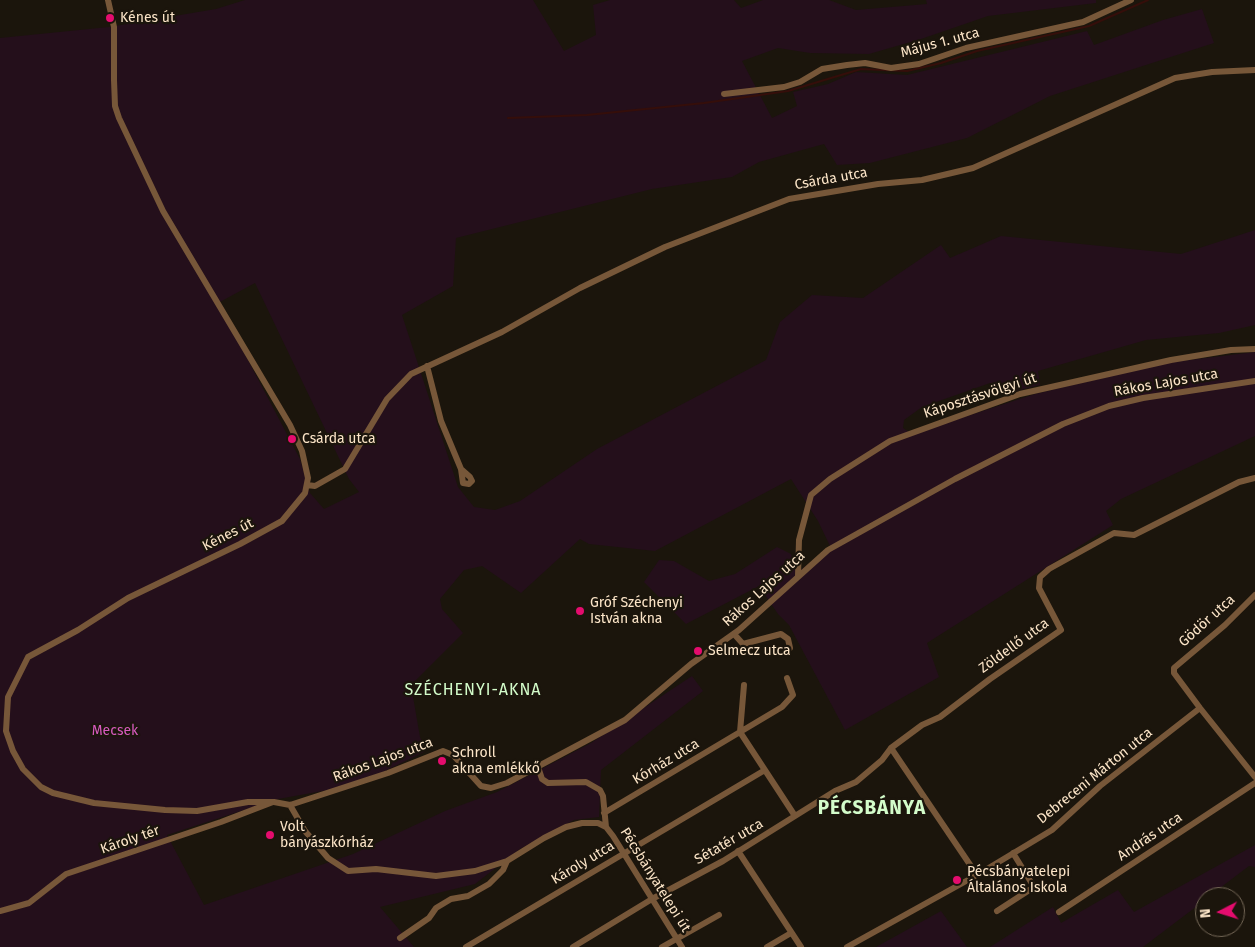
<!DOCTYPE html>
<meta charset="utf-8">
<style>
body{margin:0}
#map{position:relative;width:1255px;height:947px;overflow:hidden;background:#1b150c;font-family:"Fira Sans",sans-serif}
canvas{display:block}
.north{position:absolute;left:1195px;top:887px;width:50px;height:50px;box-sizing:border-box;background:#1b150c;border:1px solid #756857;border-radius:50%;rotate:265deg;font-size:14px;font-weight:700;line-height:20px;text-align:center;color:#fce5c8}
.north::after{content:'';display:block;margin:auto;width:18px;height:22px;background:#e40c6e;clip-path:polygon(50% 0,100% 100%,50% 72%,0 100%)}
</style>
<div id="map">
<canvas width="1255" height="947"></canvas>
<div class="north">N</div>
</div>
<script>
const c = document.querySelector('canvas').getContext('2d');
c.lineJoin = 'round';
function fillPath(path, color) {
  c.fillStyle = color;
  c.fill(path, 'evenodd');
}
function toPath(rows) {
  const path = new Path2D();
  for (const r of rows) {
    path.moveTo(r[0], r[1]);
    for (let i = 2; i < r.length; i += 2) path.lineTo(r[i], r[i + 1]);
  }
  return path;
}
function trace(path, color, width, dash) {
  c.strokeStyle = color;
  c.lineWidth = width;
  c.lineCap = dash ? 'butt' : 'round';
  c.setLineDash(dash || []);
  c.stroke(path);
}
function label(font, color, halo, rows, align = 'center') {
  c.font = font + ' "Fira Sans",sans-serif';
  c.lineWidth = 4.5;
  c.setLineDash([]);
  c.textBaseline = 'middle';
  c.strokeStyle = halo;
  c.fillStyle = color;
  for (const [text, x, y, turn = 0] of rows) {
    c.save();
    c.translate(x, y);
    c.rotate((+turn || 0) * Math.PI / 180);
    c.textAlign = isNaN(turn) ? turn : align;
    if (halo) c.strokeText(text, 0, 0);
    c.fillText(text, 0, 0);
    c.restore();
  }
}
const green = toPath([
 [245,0,533,0,564,51,596,35,593,5,610,0,734,0,741,8,763,0,829,0,856,10,927,4,926,0,1096,0,1096,3,988,16,921,39,869,54,810,53,778,48,742,61,772,118,797,106,793,92,828,84,856,72,907,75,1087,31,1094,45,1163,20,1202,9,1214,43,1050,96,967,138,870,163,837,165,824,144,759,162,732,177,652,189,456,238,453,286,402,315,458,487,474,507,495,510,520,501,597,449,766,360,780,322,812,295,863,298,941,245,950,258,1001,236,1181,254,1255,230,1255,325,1219,333,1146,340,1038,371,1040,385,998,395,990,383,922,407,904,420,903,428,912,434,1035,394,1165,363,1255,352,1255,436,1121,499,1106,511,1113,525,927,643,939,677,845,730,789,625,778,614,759,586,686,624,644,582,659,560,674,561,709,581,735,574,777,547,791,554,797,573,830,546,818,521,791,479,655,551,589,544,580,539,521,593,482,566,464,570,440,599,442,609,463,633,411,685,420,737,426,751,356,785,278,799,167,835,204,905,353,854,445,811,497,792,591,743,692,676,703,691,601,770,599,817,574,820,520,849,475,884,380,907,414,947,0,947,0,38,109,27,216,9],
 [255,283,349,479,359,492,324,509,310,493,300,459,218,303],
 [1255,845,1255,867,1249,866,1208,897,1205,897,1205,900,1143,947,990,947,1053,907,1061,923,1118,890,1134,912],
 [941,911,967,947,876,947]
]);
const stream = toPath([
 [508,118,587,115,704,103,788,91,861,69,907,71,941,63,977,51,1089,26,1148,0]
]);
const minor = toPath([
 [108,0,114,27,114,80,115,106,119,118,163,211,290,425,302,451,308,478,305,493,282,521,240,544,128,598,78,630,28,657,8,697,6,731,13,751,23,769,41,787,53,793,94,803,165,810,197,811,248,802,274,802,290,805,388,773,443,751,453,755,481,786,491,788,507,783,625,720,691,664,739,630,828,550,955,479,1063,424,1109,406,1143,398,1255,381],
 [724,94,784,87,800,82,822,69,847,65,865,63,891,68,919,64,966,48,1083,22,1131,0],
 [427,366,441,421,461,469,463,483,469,484,472,481,470,477,461,469],
 [307,485,315,486,345,469,387,399,411,374,502,332,580,288,665,247,789,199,878,184,922,180,973,168,1175,78,1212,72,1255,70],
 [798,576,799,540,811,495,830,479,890,441,1020,394,1171,360,1231,350,1255,349],
 [1255,595,1225,625,1174,668,1174,673,1200,708,1255,777],
 [734,634,743,644,781,634,788,639,790,648],
 [744,685,740,732,795,816],
 [538,767,542,779,548,783,586,782,600,790,603,796,606,827],
 [290,805,305,831,328,858,348,871,376,869,436,876,475,871,507,861,544,838,566,827,582,823,598,823,606,827,613,836,682,947],
 [604,813,782,707,793,695,787,678],
 [738,851,801,947],
 [977,875,891,748,922,725,940,717,990,679,1061,630,1039,588,1040,577,1049,569,1114,533,1134,535,1140,532,1239,482,1255,478],
 [0,911,29,903,66,874,221,822,273,802],
 [997,911,1034,887,1013,853],
 [1059,912,1255,783],
 [400,938,429,918,436,908,451,899,468,896,489,884,503,870,507,861],
 [466,947,765,770],
 [573,947,652,899,723,861,835,791,856,782,882,760,891,748],
 [662,947,719,915],
 [767,947,791,933],
 [847,947,977,875,1052,830,1100,786,1200,708]
]);
const markers = [
 [110,18,5,"#e40c6e"],
 [292,439,5,"#e40c6e"],
 [580,611,5,"#e40c6e"],
 [698,651,5,"#e40c6e"],
 [442,761,5,"#e40c6e"],
 [270,835,5,"#e40c6e"],
 [957,880,5,"#e40c6e"]
];
const poiNames = [
 ["Kénes út",120,18],
 ["Csárda utca",302,439],
 ["Gróf Széchenyi",590,603],
 ["István akna",590,619],
 ["Selmecz utca",708,651],
 ["Schroll",452,753],
 ["akna emlékkő",452,769],
 ["Volt",280,827],
 ["bányászkórház",280,843],
 ["Pécsbányatelepi",967,872],
 ["Általános Iskola",967,888]
];
const streetNames = [
 ["Május 1. utca",940,43,-15],
 ["Csárda utca",831,179,-10],
 ["Rákos Lajos utca",1166,383,-10],
 ["Káposztásvölgyi út",980,396,-18],
 ["Kénes út",228,535,-27],
 ["Rákos Lajos utca",764,589,-42],
 ["Gödör utca",1207,621,-42],
 ["Zöldellő utca",1014,646,-36],
 ["Rákos Lajos utca",383,760,-20],
 ["Kórház utca",666,762,-31],
 ["Debreceni Márton utca",1095,776,-39],
 ["András utca",1150,837,-34],
 ["Károly tér",130,840,-19],
 ["Sétatér utca",729,842,-30],
 ["Károly utca",583,863,-31],
 ["Pécsbányatelepi út",655,880,58]
];
const parkNames = [
 ["Mecsek",115,731]
];
const quarterNames = [
 ["SZÉCHENYI-AKNA",473,691]
];
const districtNames = [
 ["PÉCSBÁNYA",872,809]
];
fillPath(green, '#240f1b');
trace(stream, '#350e0a', 2);
trace(minor, '#775739', 6);
for (const [x, y, r, color] of markers) {
  const dot = new Path2D();
  dot.arc(x, y, r, 0, 2 * Math.PI);
  c.fillStyle = color;
  c.fill(dot);
  trace(dot, '#1b150c', 2);
}
label('14px', '#fce5c8', '#1b150c', poiNames, 'left');
label('14px', '#fce5c8', '#1b150c', streetNames);
label('14px', '#d75abe', '#1b150c', parkNames);
c.letterSpacing = '1px';
label('16px', '#d3fcca', '#1b150c', quarterNames);
c.letterSpacing = '0px';
c.letterSpacing = '1px';
label('bold 19px', '#d3fcca', '#1b150c', districtNames);
c.letterSpacing = '0px';
</script>
